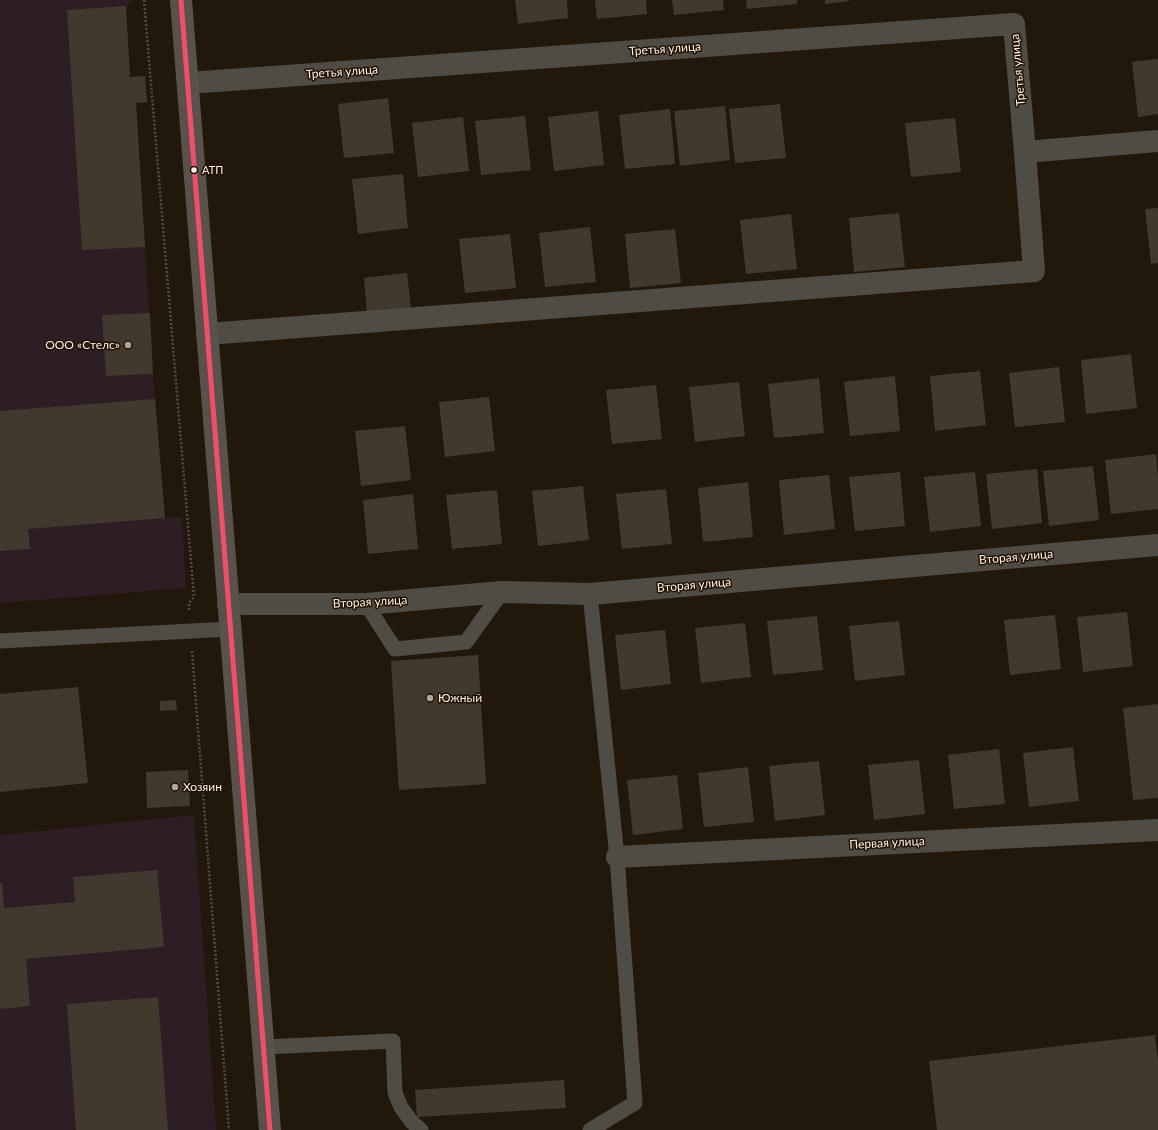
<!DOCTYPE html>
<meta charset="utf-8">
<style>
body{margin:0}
canvas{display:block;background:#21180b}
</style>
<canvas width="1158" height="1130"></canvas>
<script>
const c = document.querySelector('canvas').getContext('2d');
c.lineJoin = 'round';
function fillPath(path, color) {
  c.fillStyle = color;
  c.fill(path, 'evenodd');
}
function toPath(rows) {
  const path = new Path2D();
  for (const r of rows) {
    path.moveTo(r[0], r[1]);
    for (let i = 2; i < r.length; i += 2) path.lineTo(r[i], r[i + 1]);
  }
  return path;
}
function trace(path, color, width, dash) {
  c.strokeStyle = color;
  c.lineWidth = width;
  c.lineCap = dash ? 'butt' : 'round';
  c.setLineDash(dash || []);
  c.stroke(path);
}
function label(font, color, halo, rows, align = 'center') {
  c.font = font + ' Lato,sans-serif';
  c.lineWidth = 3;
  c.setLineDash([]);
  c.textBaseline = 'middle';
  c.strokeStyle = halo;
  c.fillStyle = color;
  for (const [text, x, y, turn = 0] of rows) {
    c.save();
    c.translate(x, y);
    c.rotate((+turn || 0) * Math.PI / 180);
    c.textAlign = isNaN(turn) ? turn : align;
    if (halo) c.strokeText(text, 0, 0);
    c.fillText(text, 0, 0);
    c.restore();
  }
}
const industrial = toPath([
 [0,0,134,0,126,7,130,77,145,76,147,102,136,103,153,374,165,518,182,517,186,588,0,603],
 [194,815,216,1130,0,1130,0,835]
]);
const building = toPath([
 [515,0,567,0,568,18,518,24],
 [595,0,646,0,647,14,597,19],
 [672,0,723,0,724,10,674,15],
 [746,0,797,0,797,4,747,9],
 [825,0,849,0,849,1,825,4],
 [126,6,130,77,145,76,147,102,136,103,145,247,82,250,67,10],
 [1158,59,1158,114,1138,117,1132,62],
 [388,98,394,153,344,158,338,104],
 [780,104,786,158,735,163,729,109],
 [725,106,730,160,680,166,674,111],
 [670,109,675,164,625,169,619,115],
 [598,111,604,165,554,171,548,117],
 [525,116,531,170,481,175,475,121],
 [463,117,469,171,418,177,412,123],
 [955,118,961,172,911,177,905,123],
 [403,174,408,228,358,234,352,179],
 [1158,208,1158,263,1151,264,1145,209],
 [899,213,905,267,854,272,849,218],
 [791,214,797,269,746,274,740,220],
 [590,227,596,282,545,287,539,233],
 [675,229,681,283,630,288,625,234],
 [510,234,516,288,465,293,459,239],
 [407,273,411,308,367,313,364,278],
 [150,313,153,374,106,376,102,315],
 [1131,354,1137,408,1086,414,1081,360],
 [1059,367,1065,422,1015,427,1009,373],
 [980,371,986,425,935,431,930,376],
 [895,376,900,431,850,436,844,382],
 [819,378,824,433,774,438,768,384],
 [739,382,745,436,695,442,689,387],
 [656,385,662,439,612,444,606,390],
 [489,397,495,451,445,457,439,402],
 [155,399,165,518,28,529,30,549,0,551,0,411],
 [405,426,411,480,361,486,355,431],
 [1156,454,1158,476,1158,509,1111,514,1105,460],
 [1093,466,1099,520,1049,526,1043,471],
 [1037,469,1042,523,992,529,986,474],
 [900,472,905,526,855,531,849,477],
 [975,472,981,526,930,532,924,477],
 [829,475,835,529,784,535,779,480],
 [748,482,753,537,703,542,698,488],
 [583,486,589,540,538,546,532,491],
 [666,489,672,544,622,549,616,494],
 [497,490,502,544,452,549,446,495],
 [413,494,418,549,368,554,363,500],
 [1127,612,1133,666,1083,672,1077,617],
 [1055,615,1061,669,1010,675,1004,620],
 [817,616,823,670,773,675,767,621],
 [899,621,905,675,855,681,849,626],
 [745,623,751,677,701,683,695,628],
 [665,630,671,684,621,690,615,635],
 [478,655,486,784,399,790,391,661],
 [78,687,88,783,0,792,0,694],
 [176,700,177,710,160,711,160,701],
 [1158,704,1158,798,1133,800,1123,708],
 [1073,747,1079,801,1029,807,1023,753],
 [999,749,1005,804,954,809,948,755],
 [919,760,925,814,874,820,868,765],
 [819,761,825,815,775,821,769,766],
 [748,767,754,822,704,827,698,773],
 [188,770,190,806,147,808,146,772],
 [677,775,683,829,633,835,627,780],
 [157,870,164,947,26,959,30,1006,0,1009,0,883,2,883,4,908,75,902,73,877],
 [158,997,168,1130,76,1130,67,1004],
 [1155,1035,1158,1061,1158,1130,937,1130,929,1061],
 [564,1080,566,1108,417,1117,415,1090]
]);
const path = toPath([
 [144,0,194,597,189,603,189,610],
 [192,651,229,1130]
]);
const service = toPath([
 [366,604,395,649,466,642,502,592],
 [0,641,230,629],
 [264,1047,393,1041,395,1093,401,1107,411,1121,421,1130],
 [590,1130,635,1103,617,857,590,594]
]);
const minor = toPath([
 [188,83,1014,24,1025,152,1034,271,207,334],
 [1025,152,1158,141],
 [228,604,366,604,502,592,590,594,1158,545],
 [617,857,1158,830]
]);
const secondary = toPath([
 [181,0,270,1130]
]);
const bus1 = toPath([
 [181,0,270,1130]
]);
const markers = [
 [194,170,3.5,"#fdf2e4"],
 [128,345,4,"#b0a698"],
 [430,698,4,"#b0a698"],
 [175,787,4,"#b0a698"]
];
const busNames = [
 ["АТП",202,170]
];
const streetNames = [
 ["Третья улица",665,49,-4],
 ["Третья улица",1018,70,-95],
 ["Третья улица",342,72,-4],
 ["Вторая улица",1016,557,-5],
 ["Вторая улица",694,585,-5],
 ["Вторая улица",370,602,-3],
 ["Первая улица",887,843,-3]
];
const poiNames = [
 ["ООО «Стелс»",120,345,"right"],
 ["Южный",438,698],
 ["Хозяин",183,787]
];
fillPath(industrial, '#2d1d24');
fillPath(building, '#41392d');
trace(path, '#514d46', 2.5, [2, 2]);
trace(service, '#4f4b45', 15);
trace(minor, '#4f4b45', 22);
trace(secondary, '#58524d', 22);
trace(bus1, '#f44d6c', 5);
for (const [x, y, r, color] of markers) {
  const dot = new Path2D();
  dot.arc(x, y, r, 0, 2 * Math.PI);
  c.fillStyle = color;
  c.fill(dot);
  trace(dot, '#201000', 1.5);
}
label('11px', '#fdf2e4', '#201000', busNames, 'left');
label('12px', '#fdf2e4', '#201000', streetNames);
label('12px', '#fdf2e4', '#201000', poiNames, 'left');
</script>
